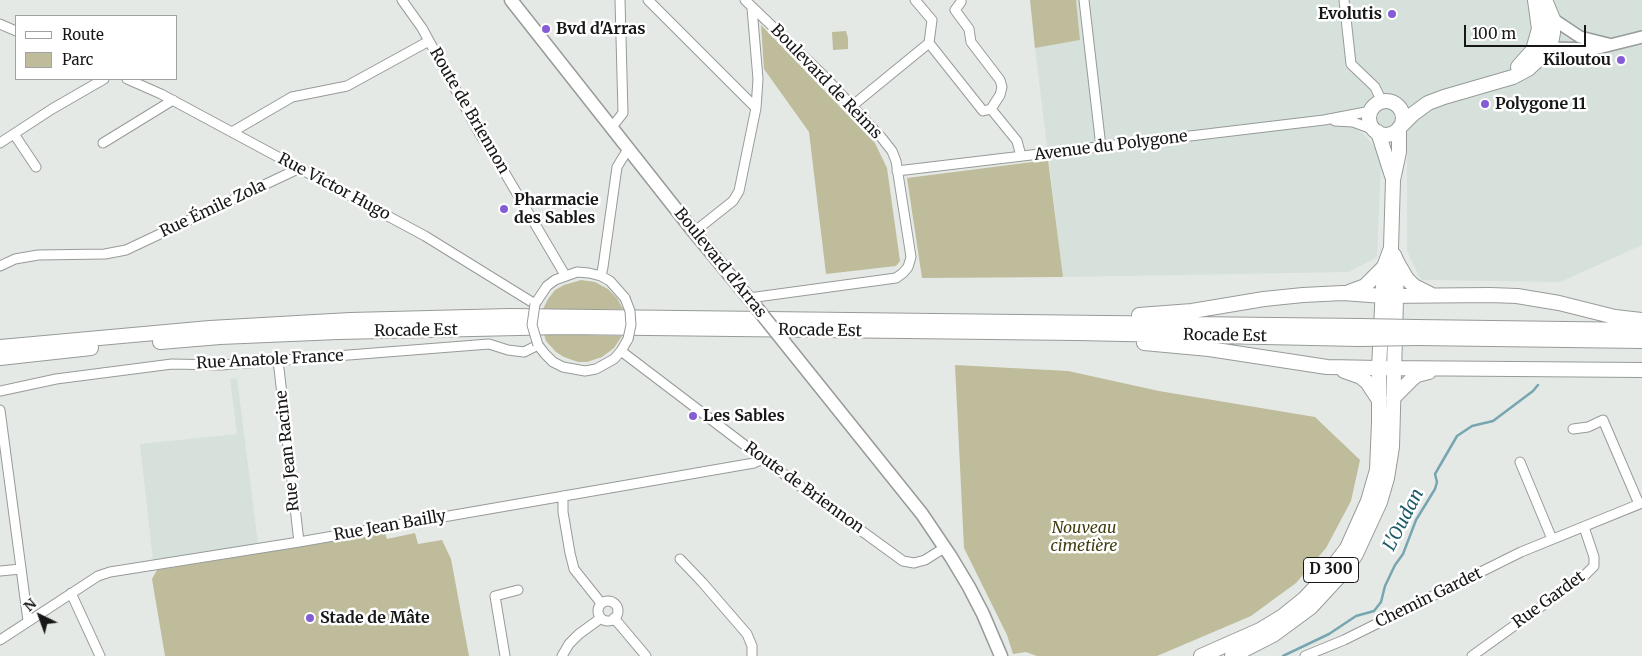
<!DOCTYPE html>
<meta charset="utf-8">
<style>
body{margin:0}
#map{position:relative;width:1642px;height:656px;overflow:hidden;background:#e5e9e6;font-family:Merriweather,serif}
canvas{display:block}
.legend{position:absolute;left:15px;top:15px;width:162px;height:65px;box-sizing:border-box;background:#fff;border:1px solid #a2a2a2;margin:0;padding:6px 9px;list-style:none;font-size:15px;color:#161716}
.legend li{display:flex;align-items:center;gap:10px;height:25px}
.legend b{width:25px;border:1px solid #a2a2a2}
.north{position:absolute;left:15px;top:591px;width:50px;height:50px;-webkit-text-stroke:4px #fff;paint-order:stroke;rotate:318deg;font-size:14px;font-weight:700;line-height:20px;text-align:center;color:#161716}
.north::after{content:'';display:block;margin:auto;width:18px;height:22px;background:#161716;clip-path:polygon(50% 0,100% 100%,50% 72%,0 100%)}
.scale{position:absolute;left:1464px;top:25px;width:122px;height:22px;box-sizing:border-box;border:2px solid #161716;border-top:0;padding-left:6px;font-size:15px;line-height:18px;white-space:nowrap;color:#161716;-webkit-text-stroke:4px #fff;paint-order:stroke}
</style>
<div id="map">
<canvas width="1642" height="656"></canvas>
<ul class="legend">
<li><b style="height:6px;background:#fff"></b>Route</li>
<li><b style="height:14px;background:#bebc9a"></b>Parc</li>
</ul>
<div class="north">N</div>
<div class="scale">100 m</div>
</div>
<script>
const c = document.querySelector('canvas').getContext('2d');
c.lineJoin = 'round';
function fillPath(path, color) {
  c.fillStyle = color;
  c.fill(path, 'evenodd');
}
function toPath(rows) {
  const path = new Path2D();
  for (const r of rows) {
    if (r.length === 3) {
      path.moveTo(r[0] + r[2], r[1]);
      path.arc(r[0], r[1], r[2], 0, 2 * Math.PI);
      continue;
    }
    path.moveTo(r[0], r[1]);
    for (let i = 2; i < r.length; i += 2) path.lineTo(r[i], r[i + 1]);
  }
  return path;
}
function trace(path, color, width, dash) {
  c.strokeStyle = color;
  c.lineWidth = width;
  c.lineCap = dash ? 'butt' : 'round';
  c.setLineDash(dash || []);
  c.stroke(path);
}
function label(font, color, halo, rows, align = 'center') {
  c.font = font + ' Merriweather,serif';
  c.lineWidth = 5;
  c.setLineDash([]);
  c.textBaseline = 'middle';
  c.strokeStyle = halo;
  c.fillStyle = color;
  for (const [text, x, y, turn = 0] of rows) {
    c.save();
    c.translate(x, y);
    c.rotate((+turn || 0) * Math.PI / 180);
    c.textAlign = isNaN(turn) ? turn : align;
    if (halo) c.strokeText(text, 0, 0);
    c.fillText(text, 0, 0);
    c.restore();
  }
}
const built = toPath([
 [1076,0,1642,0,1642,245,1560,282,1421,280,1407,251,1407,139,1356,128,1364,134,1376,149,1381,163,1377,257,1349,272,1063,277,1035,48,1080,40],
 [237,378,258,544,153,560,140,444,237,434,230,379]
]);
const green = toPath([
 [1030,0,1076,0,1080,40,1035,48],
 [761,25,875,143,887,168,900,261,896,266,826,274,809,132,764,69],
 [846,31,848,38,848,49,833,50,832,32],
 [1048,160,1063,277,922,278,907,178],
 [581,280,595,282,608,289,617,298,623,309,543,309,548,299,555,290,564,285],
 [544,334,622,336,614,348,602,357,587,362,578,362,564,357,556,352,546,341],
 [955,365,1068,371,1159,391,1315,417,1360,460,1351,501,1326,548,1296,583,1251,616,1157,656,1037,656,1026,652,1013,654,1007,635,964,548],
 [385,533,387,539,415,533,418,544,442,540,451,559,469,656,165,656,152,579,157,570]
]);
const stream = toPath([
 [1283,656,1329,634,1356,616,1374,611,1381,602,1385,586,1395,565,1403,554,1416,520,1435,489,1437,482,1435,474,1457,436,1472,426,1493,421,1533,391,1538,385]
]);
const minor = toPath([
 [402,0,422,28,481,136,499,163,565,275],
 [648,0,756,108],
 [745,0,825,77,881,137,892,151,896,161,911,257,908,267,903,273,896,278,749,298],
 [961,0,961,2,955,10,969,29,971,42,1000,80,1002,87,1000,95,991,109,1017,141,1021,156],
 [1084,0,1101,147],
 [1344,0,1351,64,1375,87,1382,102],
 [0,24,16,31],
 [929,43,983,111,991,109],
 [127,79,161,94,425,236,535,304,547,286,555,280,577,272,589,273,601,276,610,281,625,298],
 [852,106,929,43,932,20,915,0],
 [1335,121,1353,122,1375,130],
 [612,127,623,113,620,0],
 [232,132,292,97,347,86,429,41],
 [14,134,36,167],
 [0,143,52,109,104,79],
 [103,143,173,100],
 [897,171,1324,120,1371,111],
 [694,232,733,201,739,191,756,108,758,79,752,8],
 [0,266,15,259,38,255,105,254,126,250,300,168],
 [601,276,603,267,617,167,628,149],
 [621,351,763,459,903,561,914,563,925,560,944,548],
 [278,360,299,542],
 [0,391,56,379,172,364,221,365,489,344,508,350,524,352,538,345,545,354,553,362,563,367,585,371,596,369,614,359,621,351,628,339],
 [0,410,28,621],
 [1573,429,1588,427,1603,420,1639,504],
 [1520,462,1552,539],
 [563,496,563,512,570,553,574,569,601,603],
 [680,559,702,582,747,634,752,646,752,656],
 [0,571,21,569],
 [71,593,100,656],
 [608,611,10],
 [614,618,646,656],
 [0,640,98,576,110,572,299,542,754,463,763,459],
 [505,656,495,596,518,590],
 [562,656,569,644,579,634,601,618],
 [1305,656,1344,640,1521,552,1642,503],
 [1472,656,1585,575,1594,566,1594,557,1584,527]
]);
const tertiary = toPath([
 [1553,19,1580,37,1608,44],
 [1543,21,1544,38,1550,48,1594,49,1642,37]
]);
const secondary = toPath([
 [511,0,694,232,756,307],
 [784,342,922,514,951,557,969,587,983,614,1001,656]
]);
const primary = toPath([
 [1518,67,1533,50,1539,29,1535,0],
 [1386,118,17],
 [1402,125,1413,114,1428,103,1444,97,1513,77,1528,69,1538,60,1550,48,1553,33,1553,19,1545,0],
 [1378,132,1392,176],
 [1385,368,1642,370],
 [1393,398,1412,379,1417,375,1429,372],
 [1201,656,1260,630,1283,616,1304,599,1324,578,1347,548,1368,501,1377,470,1379,423,1379,368,1384,267,1391,248,1393,180,1399,152,1399,128],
 [1232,656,1273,635,1311,607,1346,569,1356,554,1380,502,1387,478,1392,447,1397,262,1394,255]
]);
const trunk = toPath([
 [1397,262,1407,279,1414,286,1430,294],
 [1349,292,1365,286,1384,267],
 [1139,315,1192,311,1264,299,1303,295,1343,293,1383,296,1490,295,1517,296,1559,303,1615,317,1642,320],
 [1416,327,1642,330],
 [1417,338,1642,341],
 [160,342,220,337,338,332,563,327,1077,333,1359,339],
 [1144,343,1209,349,1327,367,1379,368],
 [0,347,210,328,350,320,510,316,1360,326],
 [0,358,91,348],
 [1344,371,1361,377,1367,382,1379,400]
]);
const minorBridge = toPath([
 [625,298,630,311,631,325,628,339],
 [535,304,532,325,538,345]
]);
const secondaryBridge = toPath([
 [756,307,784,342]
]);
const trunkBridge = toPath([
 [1360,326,1416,327],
 [1359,339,1417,338]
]);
const markers = [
 [1392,14,5,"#855cd6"],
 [546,29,5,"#855cd6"],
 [1621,60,5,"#855cd6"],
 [1485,104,5,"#855cd6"],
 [504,209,5,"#855cd6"],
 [693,416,5,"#855cd6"],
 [310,618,5,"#855cd6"]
];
const shields = [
 [1331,570,55]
];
const shieldNames = [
 ["D 300",1331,570]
];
const poiNames = [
 ["Evolutis",1382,14,"right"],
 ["Bvd d'Arras",556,29],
 ["Kiloutou",1611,60,"right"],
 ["Polygone 11",1495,104],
 ["Pharmacie",514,200],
 ["des Sables",514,218],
 ["Les Sables",703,416],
 ["Stade de Mâte",320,618]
];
const streetNames = [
 ["Boulevard de Reims",826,82,46],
 ["Route de Briennon",469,111,60],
 ["Avenue du Polygone",1111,146,-7],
 ["Rue Victor Hugo",334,187,28],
 ["Rue Émile Zola",213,209,-25],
 ["Boulevard d'Arras",720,263,51],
 ["Rocade Est",416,331,-1],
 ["Rocade Est",820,331,1],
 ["Rocade Est",1225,336,1],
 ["Rue Anatole France",270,360,-3],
 ["Rue Jean Racine",288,451,-96],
 ["Route de Briennon",804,488,36],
 ["Rue Jean Bailly",390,526,-10],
 ["Chemin Gardet",1429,598,-26],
 ["Rue Gardet",1549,600,-36]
];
const parkNames = [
 ["Nouveau",1084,528],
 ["cimetière",1084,546]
];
const waterNames = [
 ["L'Oudan",1404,520,-63]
];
fillPath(built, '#d5e1da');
fillPath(green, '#bebc9a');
trace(stream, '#77a5b0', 2.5);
trace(minor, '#979b98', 11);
trace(tertiary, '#979b98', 14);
trace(secondary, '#979b98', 15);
trace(primary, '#979b98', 16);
trace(trunk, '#979b98', 16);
trace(minor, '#fff', 9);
trace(tertiary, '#fff', 11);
trace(secondary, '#fff', 12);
trace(primary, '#fff', 14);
trace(trunk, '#fff', 14);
trace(minorBridge, '#979b98', 11, []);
trace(secondaryBridge, '#979b98', 15, []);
trace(trunkBridge, '#979b98', 16, []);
trace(minorBridge, '#fff', 9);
trace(secondaryBridge, '#fff', 12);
trace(trunkBridge, '#fff', 14);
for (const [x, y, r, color] of markers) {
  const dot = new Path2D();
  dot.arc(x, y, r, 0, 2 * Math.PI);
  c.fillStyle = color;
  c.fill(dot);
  trace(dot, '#fff', 2);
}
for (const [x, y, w] of shields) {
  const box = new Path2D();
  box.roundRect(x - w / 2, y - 12.5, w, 25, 4);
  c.fillStyle = '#fff';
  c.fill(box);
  trace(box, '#161716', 1);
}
label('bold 15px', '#161716', null, shieldNames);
label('bold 16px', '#161716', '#fff', poiNames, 'left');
label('16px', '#161716', '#fff', streetNames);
label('italic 16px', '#423e0f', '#fff', parkNames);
label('italic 18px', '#1c5b68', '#fff', waterNames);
</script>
